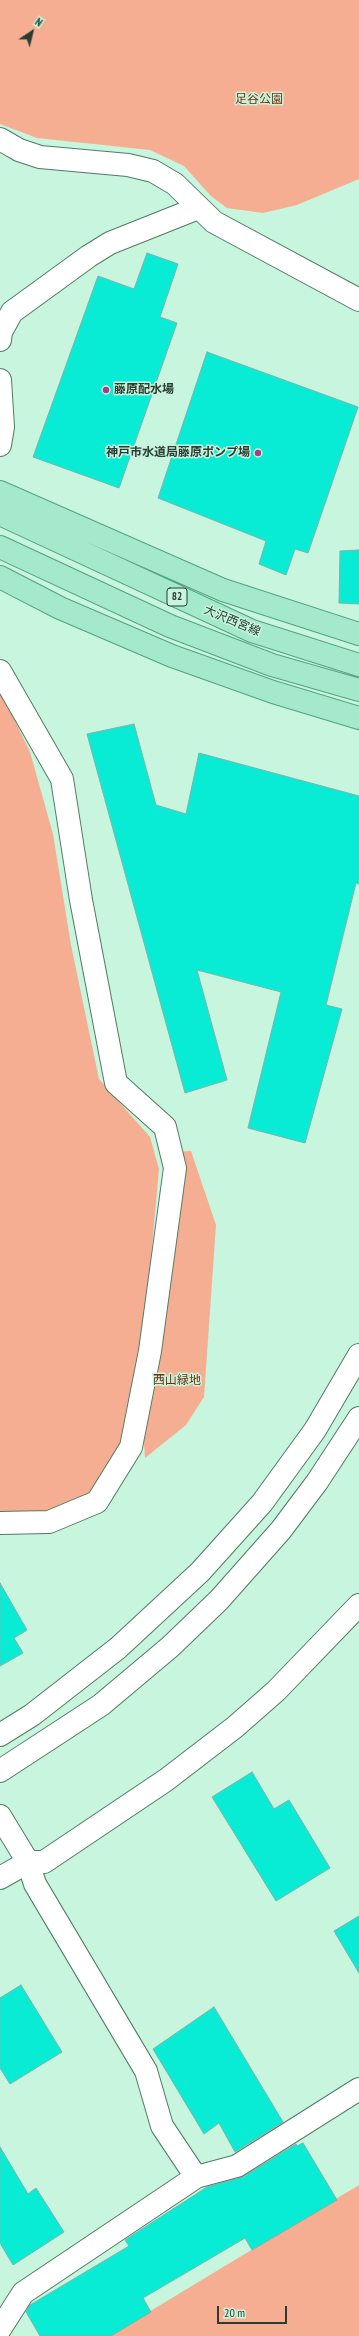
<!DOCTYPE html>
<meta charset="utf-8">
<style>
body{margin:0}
#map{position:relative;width:359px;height:2336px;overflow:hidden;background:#c7f5dd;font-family:"PT Sans Narrow",sans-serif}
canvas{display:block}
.north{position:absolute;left:12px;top:12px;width:40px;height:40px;-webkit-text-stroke:3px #c7f5dd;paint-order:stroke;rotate:35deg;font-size:11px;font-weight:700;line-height:16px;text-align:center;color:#2a3c33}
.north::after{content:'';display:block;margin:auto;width:14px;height:18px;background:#2a3c33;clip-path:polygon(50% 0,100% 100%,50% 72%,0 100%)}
.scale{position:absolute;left:217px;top:2306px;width:70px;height:18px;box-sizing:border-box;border:2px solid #2a3c33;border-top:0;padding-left:5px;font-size:12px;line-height:14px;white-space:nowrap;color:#2a3c33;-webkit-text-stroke:3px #c7f5dd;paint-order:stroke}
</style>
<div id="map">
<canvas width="359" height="2336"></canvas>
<div class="north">N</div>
<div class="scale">20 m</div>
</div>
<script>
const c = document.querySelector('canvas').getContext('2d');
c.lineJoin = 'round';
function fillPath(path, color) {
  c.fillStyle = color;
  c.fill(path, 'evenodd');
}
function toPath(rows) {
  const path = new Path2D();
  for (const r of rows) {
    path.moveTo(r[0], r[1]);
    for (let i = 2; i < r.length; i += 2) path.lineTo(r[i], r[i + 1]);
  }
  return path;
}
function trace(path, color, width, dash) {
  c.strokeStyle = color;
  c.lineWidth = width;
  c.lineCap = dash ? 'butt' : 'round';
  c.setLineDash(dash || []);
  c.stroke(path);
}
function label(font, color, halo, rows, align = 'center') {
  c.font = font + ' "PT Sans Narrow","Noto Sans JP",sans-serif';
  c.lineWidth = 3;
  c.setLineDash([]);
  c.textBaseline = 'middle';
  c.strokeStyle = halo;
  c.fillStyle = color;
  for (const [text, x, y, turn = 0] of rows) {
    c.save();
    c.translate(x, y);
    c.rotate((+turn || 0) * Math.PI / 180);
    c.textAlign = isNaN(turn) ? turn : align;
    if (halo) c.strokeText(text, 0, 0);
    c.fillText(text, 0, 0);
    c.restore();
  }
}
const green = toPath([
 [0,0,359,0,359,179,297,205,263,213,227,208,211,196,184,166,150,150,37,138,0,124],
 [0,690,30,752,53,834,71,945,99,1079,150,1137,159,1169,146,1313,122,1443,91,1493,42,1516,0,1511],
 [191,1151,216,1225,204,1397,186,1425,145,1458,143,1427,175,1152],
 [359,2185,359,2336,109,2336]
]);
const building = toPath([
 [147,253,178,264,160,317,177,323,119,488,33,457,98,276,134,289,147,253],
 [207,352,358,407,308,553,295,549,286,575,259,564,266,541,158,498,207,352],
 [359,550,359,604,339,603,340,551,359,550],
 [134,724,156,805,186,814,199,753,359,796,359,884,356,883,326,1005,342,1009,305,1143,248,1128,281,992,197,970,227,1080,185,1093,87,734,134,724],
 [0,1583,27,1630,14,1638,23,1653,0,1666,0,1583],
 [252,1772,274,1809,289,1800,330,1868,276,1901,212,1797,252,1772],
 [359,1916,359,1973,334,1931,359,1916],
 [21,1985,62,2052,10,2084,0,2068,0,1998,21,1985],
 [214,2007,283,2122,235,2152,219,2123,204,2134,153,2049,214,2007],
 [303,2143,337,2200,252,2250,245,2238,143,2298,151,2312,111,2336,40,2336,26,2312,30,2305,129,2246,125,2240,207,2187,243,2177,296,2144,297,2146,303,2143],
 [0,2147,28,2194,36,2188,64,2232,13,2265,0,2243,0,2147]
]);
const minor = toPath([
 [0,139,19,150,40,157,128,165,153,171,175,184,214,222,359,300],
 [0,340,1,332,12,312,89,256,110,243,198,208],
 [0,380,3,427,0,445],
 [0,671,62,779,81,900,116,1083,165,1127,175,1168,150,1351,131,1447,97,1502,49,1522,0,1523],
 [0,1735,32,1715,118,1648,200,1572,262,1503,315,1430,359,1355],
 [0,1771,101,1705,170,1647,219,1600,281,1530,317,1482,359,1418],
 [0,1816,28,1862,35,1884,146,2071,162,2126,196,2177,23,2293,0,2329],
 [0,1878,28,1862,44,1862,166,1780,235,1727,276,1691,359,1605],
 [196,2177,237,2166,359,2089]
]);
const major = toPath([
 [0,492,223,590,359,634],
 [0,514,252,631,359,665],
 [0,547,170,626,272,665,359,690],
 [0,577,60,608,172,656,273,692,359,718]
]);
const markers = [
 [106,390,4,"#b1378b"],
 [258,453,4,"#b1378b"]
];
const shields = [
 [177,597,20]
];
const shieldNames = [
 ["82",177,597]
];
const parkNames = [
 ["足谷公園",259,100],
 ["西山緑地",177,1381]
];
const poiNames = [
 ["藤原配水場",114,390],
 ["神戸市水道局藤原ポンプ場",250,453,"right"]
];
const streetNames = [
 ["大沢西宮線",232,621,23]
];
fillPath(green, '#f5ae91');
fillPath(building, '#08ecd5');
trace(building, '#7eb3aa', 1);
trace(minor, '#507b66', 24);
trace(major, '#52a37f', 24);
trace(minor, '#fff', 22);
trace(major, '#a4e9cb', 22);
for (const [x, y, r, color] of markers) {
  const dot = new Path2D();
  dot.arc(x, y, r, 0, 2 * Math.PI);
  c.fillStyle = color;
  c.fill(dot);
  trace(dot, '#c7f5dd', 1.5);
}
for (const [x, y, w] of shields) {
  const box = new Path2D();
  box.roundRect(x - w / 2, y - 9, w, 18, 3);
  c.fillStyle = '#c7f5dd';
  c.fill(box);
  trace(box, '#2a3c33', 1);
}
label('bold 11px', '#2a3c33', null, shieldNames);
label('12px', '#732d0a', '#c7f5dd', parkNames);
label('bold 12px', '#2a3c33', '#c7f5dd', poiNames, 'left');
label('12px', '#2a3c33', '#c7f5dd', streetNames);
</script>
